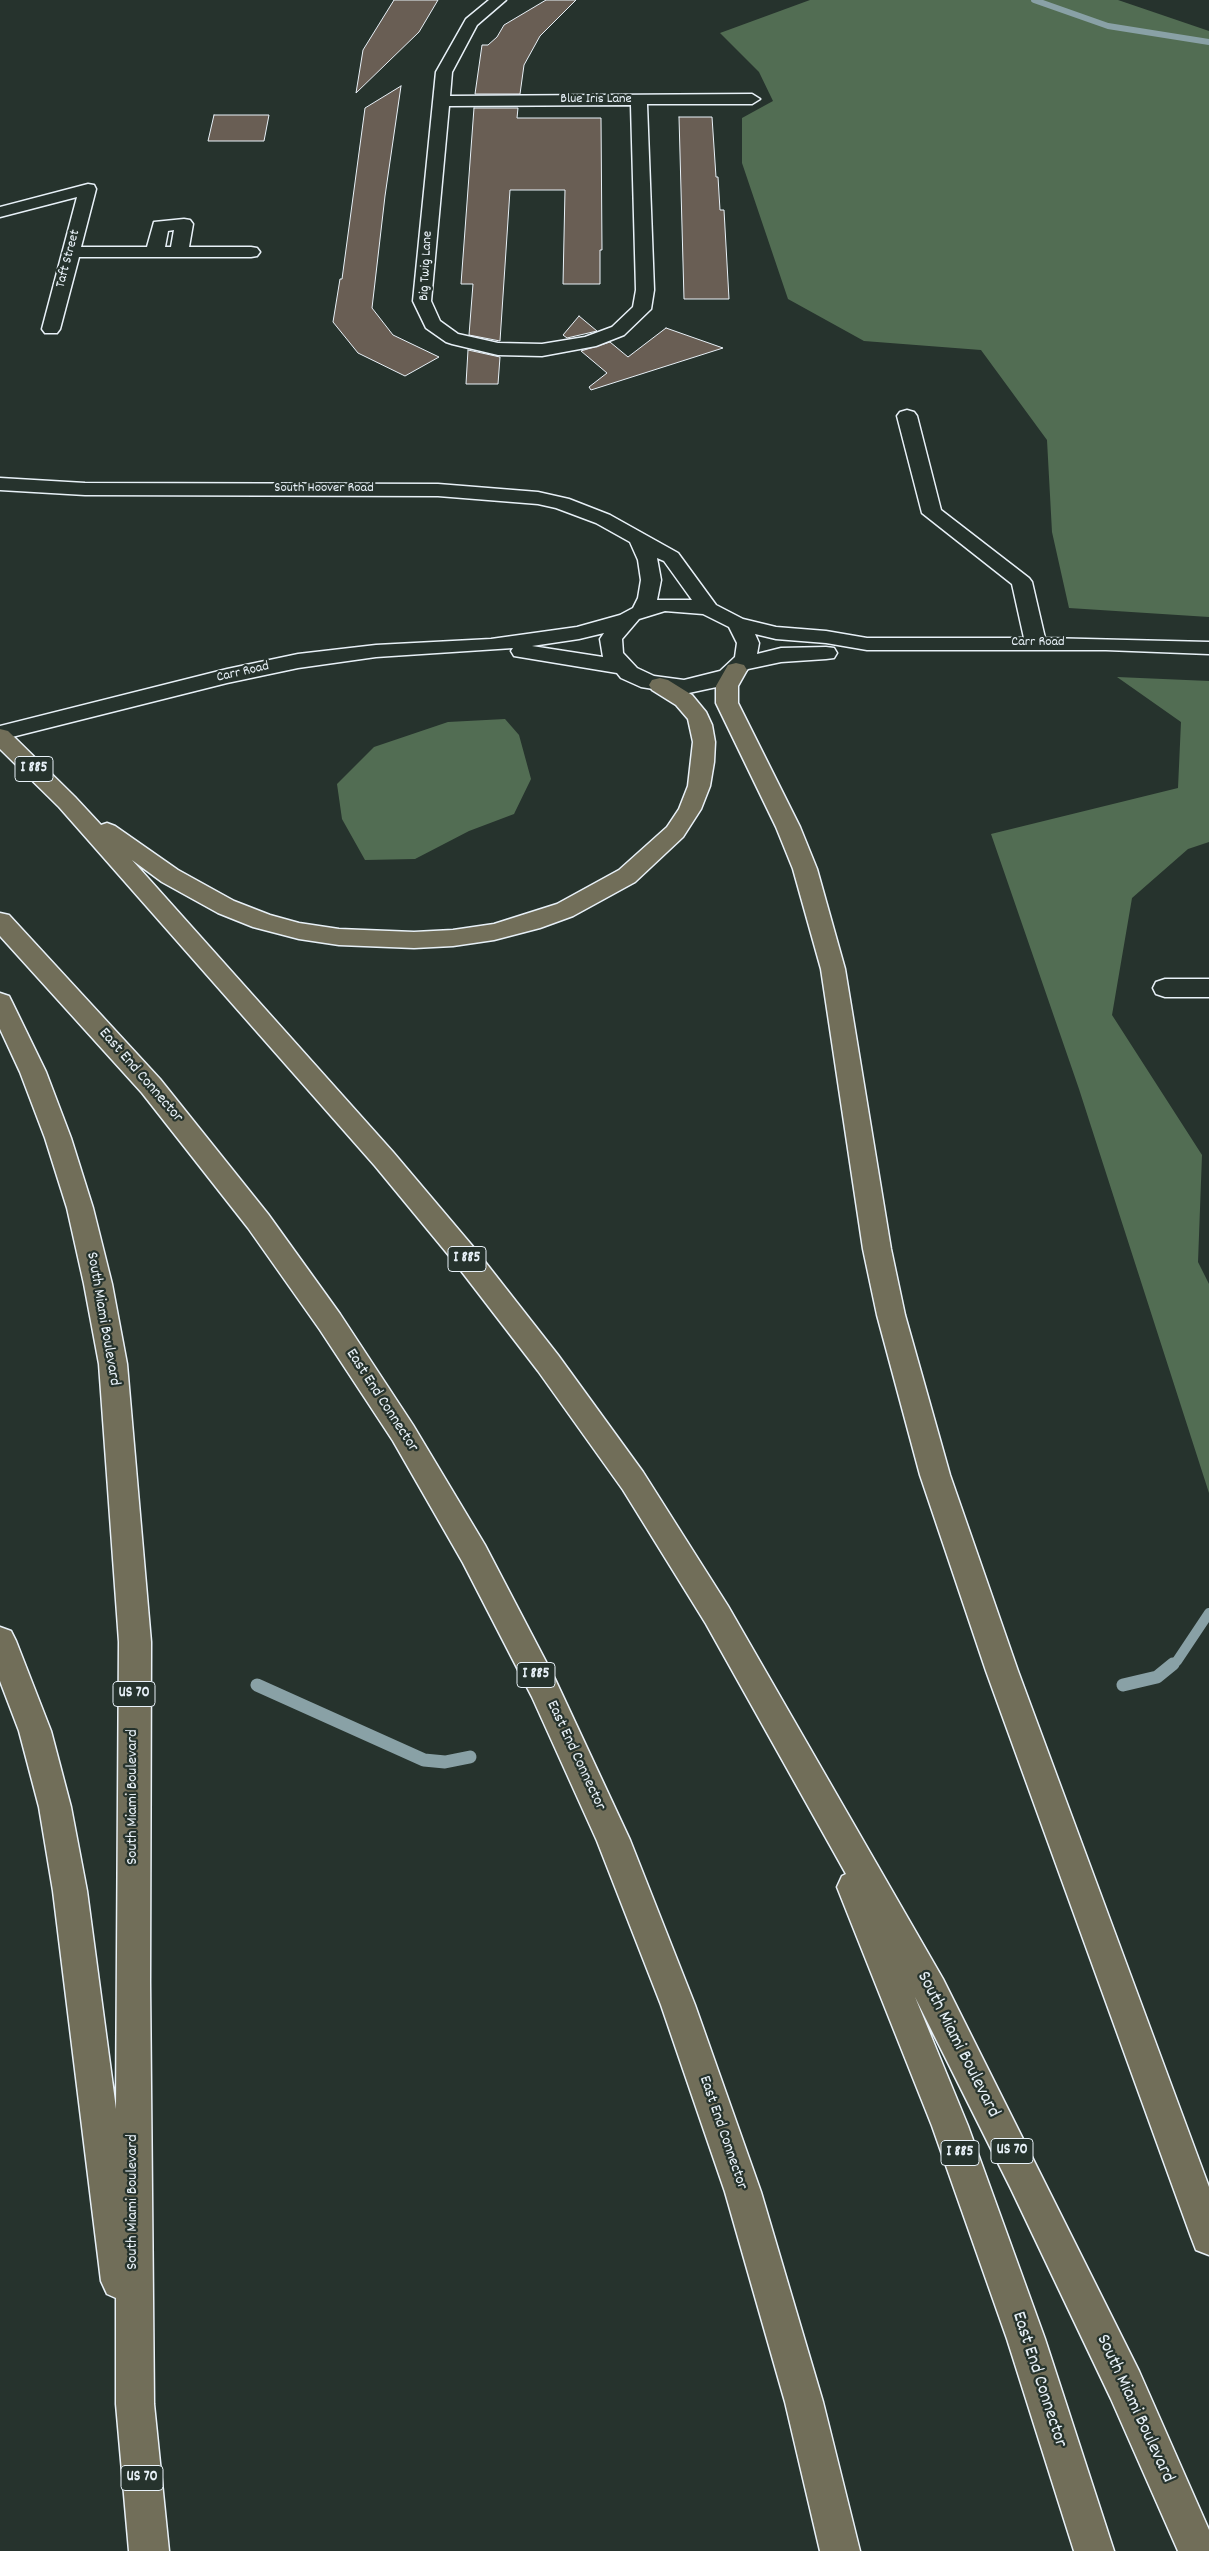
<!DOCTYPE html>
<style>
body{margin:0}
canvas{display:block;background:#26332d}
</style>
<canvas width="1209" height="2551"></canvas>
<script>
const c = document.querySelector('canvas').getContext('2d');
c.lineJoin = 'round';
function fillPath(path, color) {
  c.fillStyle = color;
  c.fill(path, 'evenodd');
}
function toPath(rows) {
  const path = new Path2D();
  for (const r of rows) {
    path.moveTo(r[0], r[1]);
    for (let i = 2; i < r.length; i += 2) path.lineTo(r[i], r[i + 1]);
  }
  return path;
}
function trace(path, color, width, dash) {
  c.strokeStyle = color;
  c.lineWidth = width;
  c.lineCap = dash ? 'butt' : 'round';
  c.setLineDash(dash || []);
  c.stroke(path);
}
function label(font, color, halo, rows, align = 'center') {
  c.font = font + ' Dekko,sans-serif';
  c.lineWidth = 4.5;
  c.setLineDash([]);
  c.textBaseline = 'middle';
  c.strokeStyle = halo;
  c.fillStyle = color;
  for (const [text, x, y, turn = 0] of rows) {
    c.save();
    c.translate(x, y);
    c.rotate((+turn || 0) * Math.PI / 180);
    c.textAlign = isNaN(turn) ? turn : align;
    if (halo) c.strokeText(text, 0, 0);
    c.fillText(text, 0, 0);
    c.restore();
  }
}
const green = toPath([
 [810,0,1118,0,1209,31,1209,617,1069,608,1052,532,1047,440,981,350,864,341,788,299,742,163,742,118,773,101,759,72,720,33],
 [1117,677,1209,681,1209,842,1188,849,1132,898,1112,1015,1202,1155,1198,1262,1209,1284,1209,1493,1079,1089,991,834,1178,788,1181,722],
 [505,719,519,735,531,779,514,814,469,831,415,859,365,860,342,819,337,784,374,747,448,722]
]);
const streamFar2 = toPath([
 [1034,0,1108,26,1209,42]
]);
const streamFar1 = toPath([
 [1171,1666,1177,1661,1209,1613]
]);
const stream = toPath([
 [257,1685,424,1760,445,1762,470,1757],
 [1123,1685,1157,1677,1173,1664]
]);
const building = toPath([
 [394,0,438,0,419,32,356,93,363,50,394,0],
 [546,0,576,0,540,36,524,65,520,94,475,94,482,45,488,45,497,37,504,25,546,0],
 [401,86,385,196,372,308,393,335,439,357,405,376,358,353,333,322,340,279,342,279,365,108,401,86],
 [474,108,518,108,517,118,601,118,602,250,600,250,600,284,563,284,565,190,510,190,500,341,469,335,473,284,461,284,474,108],
 [214,115,269,115,264,141,208,141,214,115],
 [679,117,712,117,716,177,718,177,720,210,724,210,729,299,684,299,679,117],
 [579,316,597,331,567,338,563,335,579,316],
 [666,328,723,348,591,390,589,387,607,373,581,351,610,342,628,357,666,328],
 [468,350,500,357,498,384,466,384,468,350]
]);
const minor = toPath([
 [489,0,506,0,477,25,452,72,450,96,752,94,760,99,752,104,647,104,654,290,651,309,624,335,596,346,542,356,498,355,452,344,446,342,426,328,413,301,436,72,466,19,489,0],
 [631,105,636,290,633,307,612,327,585,337,542,344,498,343,458,334,440,321,431,301,449,106,631,105],
 [88,184,94,185,96,189,81,247,147,247,154,222,184,219,190,220,193,224,189,247,251,247,257,248,260,252,257,256,251,257,79,257,60,329,57,333,45,333,42,329,77,197,0,217,0,207,88,184],
 [174,230,171,247,165,247,168,231,174,230],
 [907,410,914,412,917,416,941,510,1029,578,1032,582,1045,638,1209,642,1209,654,1106,650,867,650,826,643,776,639,755,634,759,643,757,654,781,648,826,647,834,648,837,653,834,658,826,659,781,662,748,669,736,681,726,685,684,694,641,687,621,678,617,673,514,656,511,651,513,648,376,657,298,668,227,683,0,740,0,726,227,669,298,654,376,645,491,639,577,627,620,615,633,608,638,598,641,580,638,560,630,542,596,523,556,508,538,504,438,496,85,495,0,490,0,478,85,483,438,484,538,492,569,499,610,515,678,553,716,605,743,619,776,627,826,631,867,638,1024,638,1012,584,922,513,897,416,900,412,907,410],
 [657,558,664,561,692,600,657,600,661,580,657,558],
 [665,611,703,614,729,627,737,643,735,657,720,671,684,680,654,676,637,668,623,653,622,639,639,619,665,611],
 [604,633,600,639,603,657,532,646,579,639,604,633],
 [1165,979,1209,979,1209,997,1165,997,1156,994,1153,988,1156,982,1165,979]
]);
const highway = toPath([
 [736,663,744,665,747,670,738,686,738,703,800,827,817,869,845,969,891,1249,905,1315,950,1475,1018,1671,1209,2187,1209,2255,1196,2250,1191,2237,986,1671,920,1475,877,1315,863,1249,821,969,793,869,776,827,716,703,716,686,728,665,736,663],
 [660,678,668,680,692,695,706,712,712,725,715,742,714,762,710,786,701,809,683,837,635,882,573,916,540,928,494,940,453,946,414,948,339,945,299,939,253,927,218,913,162,882,132,860,393,1152,475,1249,558,1355,643,1472,728,1606,943,1979,1139,2371,1209,2530,1209,2551,1178,2551,1111,2399,1011,2189,915,1997,968,2126,1045,2339,1114,2551,1074,2551,1007,2339,932,2126,837,1887,842,1876,846,1874,706,1624,623,1490,538,1371,455,1263,375,1166,59,807,0,749,0,729,8,731,75,797,101,825,107,823,115,826,178,870,234,901,270,915,299,923,339,929,414,932,453,930,494,924,557,904,619,870,667,827,679,809,688,786,693,742,688,719,676,705,652,690,649,685,652,680,660,678],
 [0,913,9,915,160,1079,268,1214,340,1314,413,1425,485,1545,555,1679,630,1840,695,2005,761,2192,823,2402,860,2551,820,2551,785,2402,725,2192,661,2005,597,1841,532,1697,463,1563,393,1441,320,1330,248,1228,142,1093,0,936,0,913],
 [0,993,9,996,12,1002,46,1072,71,1138,93,1208,112,1284,127,1364,151,1642,150,1982,154,2404,169,2551,129,2551,116,2404,116,2298,107,2294,101,2281,53,1891,39,1807,19,1731,0,1681,0,1627,11,1631,16,1641,51,1731,71,1807,87,1891,116,2109,119,1642,99,1364,84,1284,67,1208,45,1138,20,1072,0,1029,0,993]
]);
const farStreetnames = [
 ["Blue Iris Lane",596,100],
 ["Taft Street",69,259,-75],
 ["Big Twig Lane",427,266,-87],
 ["South Hoover Road",324,489],
 ["Carr Road",1038,643],
 ["Carr Road",243,673,-13]
];
const shields = [
 [34,769,38],
 [467,1259,38],
 [536,1675,38],
 [134,1694,42],
 [1012,2151,42],
 [960,2153,38],
 [142,2478,42]
];
const shieldNames = [
 ["I 885",34,769],
 ["I 885",467,1259],
 ["I 885",536,1675],
 ["US 70",134,1694],
 ["US 70",1012,2151],
 ["I 885",960,2153],
 ["US 70",142,2478]
];
const streetNames = [
 ["East End Connector",140,1076,49],
 ["South Miami Boulevard",102,1319,80],
 ["East End Connector",381,1401,57],
 ["East End Connector",575,1756,65],
 ["South Miami Boulevard",134,1797,-90],
 ["East End Connector",722,2133,71],
 ["South Miami Boulevard",134,2202,-90]
];
const nearStreetnames = [
 ["South Miami Boulevard",957,2045,63],
 ["East End Connector",1038,2380,72],
 ["South Miami Boulevard",1134,2409,65]
];
fillPath(green, '#526d53');
trace(streamFar2, '#89a1a6', 6);
trace(streamFar1, '#89a1a6', 10);
trace(stream, '#89a1a6', 13);
fillPath(building, '#695e54');
trace(building, '#e8f1f8', 1);
trace(minor, '#e8f1f8', 3);
trace(highway, '#e8f1f8', 3);
fillPath(minor, '#26332d');
fillPath(highway, '#716e59');
label('14px', '#e8f1f8', '#26332d', farStreetnames);
for (const [x, y, w] of shields) {
  const box = new Path2D();
  box.roundRect(x - w / 2, y - 12.5, w, 25, 4);
  c.fillStyle = '#26332d';
  c.fill(box);
  trace(box, '#e8f1f8', 1);
}
label('bold 15px', '#e8f1f8', null, shieldNames);
label('16px', '#e8f1f8', '#26332d', streetNames);
label('19px', '#e8f1f8', '#26332d', nearStreetnames);
</script>
